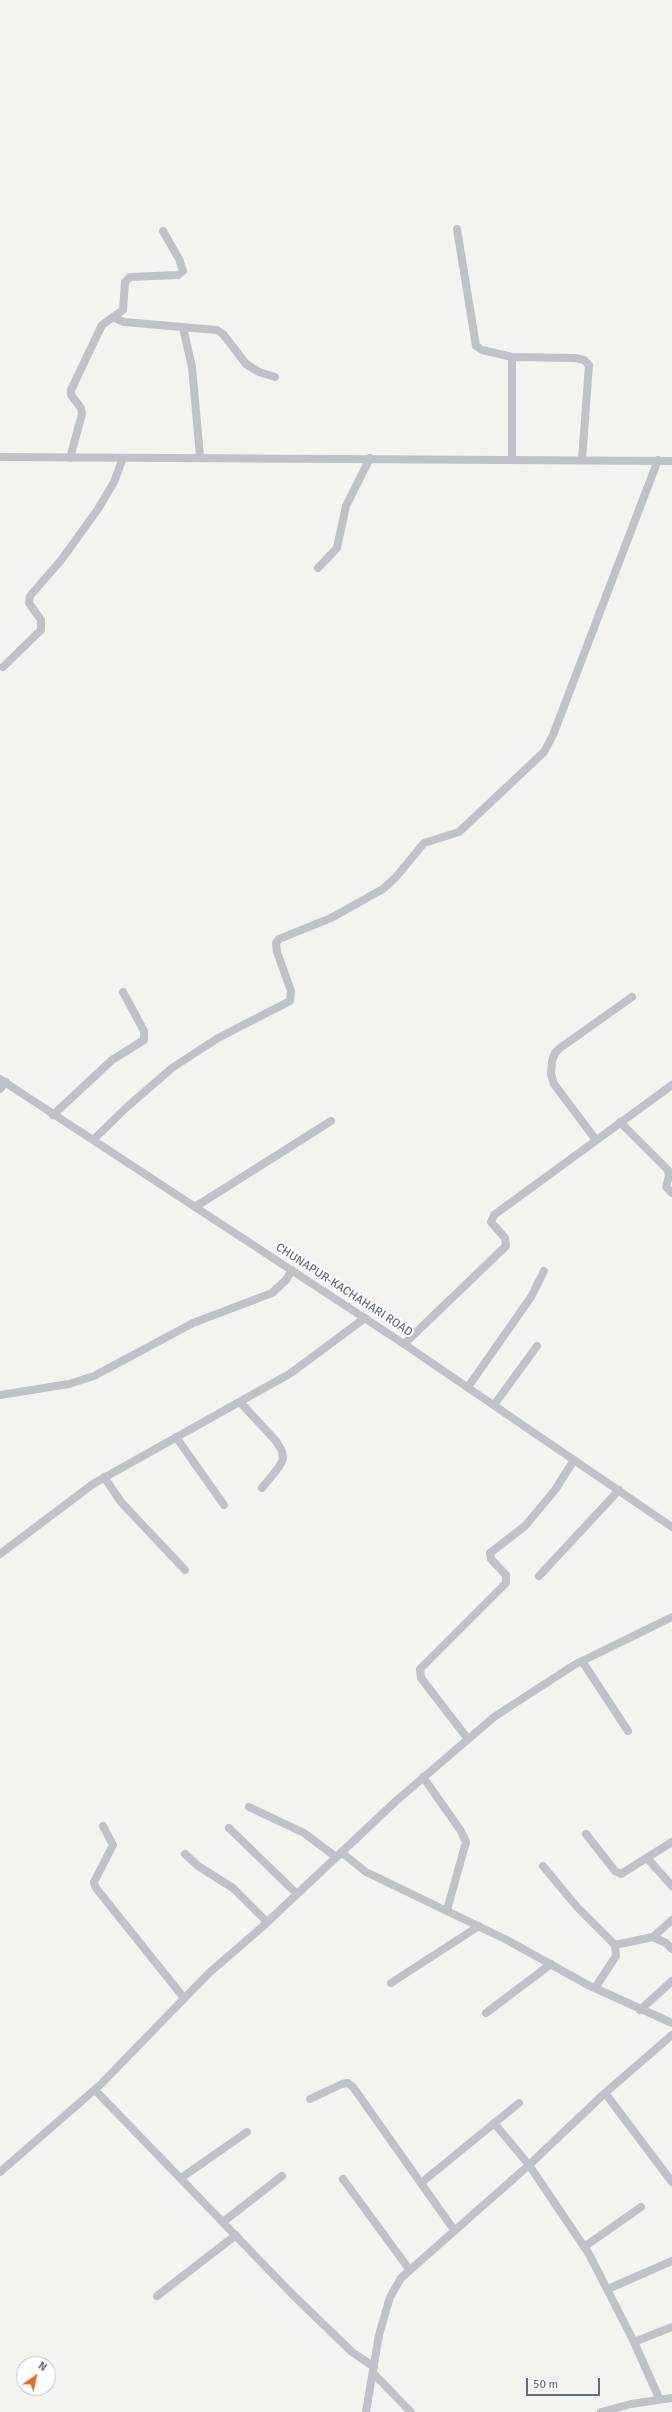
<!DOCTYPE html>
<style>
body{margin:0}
#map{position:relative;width:672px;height:2412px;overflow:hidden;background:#f3f4f0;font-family:Signika,sans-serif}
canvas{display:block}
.north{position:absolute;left:16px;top:2356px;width:40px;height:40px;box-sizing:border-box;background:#fff;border:1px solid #c1c5cc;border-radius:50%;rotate:34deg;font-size:11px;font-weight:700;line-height:16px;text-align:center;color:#646f80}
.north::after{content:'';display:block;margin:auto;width:14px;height:18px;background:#da712b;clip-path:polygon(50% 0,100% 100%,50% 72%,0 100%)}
.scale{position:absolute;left:526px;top:2378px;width:74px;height:18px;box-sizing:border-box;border:2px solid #646f80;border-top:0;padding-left:5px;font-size:12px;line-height:14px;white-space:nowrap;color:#646f80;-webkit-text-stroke:3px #fff;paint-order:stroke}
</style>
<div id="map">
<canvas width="672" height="2412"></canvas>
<div class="north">N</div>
<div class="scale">50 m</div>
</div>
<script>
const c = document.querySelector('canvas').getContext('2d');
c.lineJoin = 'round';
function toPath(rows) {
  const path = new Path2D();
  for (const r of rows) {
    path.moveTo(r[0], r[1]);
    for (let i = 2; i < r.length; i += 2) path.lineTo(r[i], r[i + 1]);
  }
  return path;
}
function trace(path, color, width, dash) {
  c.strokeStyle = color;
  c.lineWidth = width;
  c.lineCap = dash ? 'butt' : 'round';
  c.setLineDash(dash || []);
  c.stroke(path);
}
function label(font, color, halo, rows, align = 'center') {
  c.font = font + ' Signika,sans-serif';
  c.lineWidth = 4;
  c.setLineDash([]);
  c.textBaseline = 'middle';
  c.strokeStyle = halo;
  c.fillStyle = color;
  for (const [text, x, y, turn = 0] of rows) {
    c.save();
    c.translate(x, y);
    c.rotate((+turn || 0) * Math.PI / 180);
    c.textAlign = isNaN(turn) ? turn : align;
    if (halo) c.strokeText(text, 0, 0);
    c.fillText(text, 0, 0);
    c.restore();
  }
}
const street = toPath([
 [457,229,476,346,482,350,512,357,575,358,584,360,589,365,582,460],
 [113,317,124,322,217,330,223,334,246,364,259,372,275,377],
 [183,328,192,367,200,456],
 [512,357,512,459],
 [0,457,672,461],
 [70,458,82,414,81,408,71,395,71,390,102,325,123,310,125,282,130,277,178,275,183,271,179,259,163,231],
 [318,568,337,548,346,506,370,458],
 [3,667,41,630,41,620,29,603,30,596,62,559,98,509,114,482,123,458],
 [0,1079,404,1344,672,1527],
 [0,1089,6,1082],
 [53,1115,112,1060,144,1040,144,1031,123,992],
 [620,1122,668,1170,669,1176,666,1187,672,1193],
 [93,1140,127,1107,172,1068,218,1038,290,1001,291,991,277,952,276,943,279,939,331,918,383,889,396,877,424,843,459,832,544,752,553,735,658,460],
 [596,1140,554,1084,551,1074,552,1061,555,1053,560,1048,632,997],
 [195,1207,331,1121],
 [404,1344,506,1246,505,1238,491,1222,494,1215,672,1085],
 [468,1387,531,1297,544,1271],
 [0,1395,69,1384,94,1376,193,1323,272,1293,286,1280,292,1270],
 [240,1402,276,1441,282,1451,283,1459,279,1467,262,1488],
 [494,1405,537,1346],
 [176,1437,224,1505],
 [104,1477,121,1502,185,1570],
 [0,1554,93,1484,291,1373,365,1318],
 [539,1576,619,1490],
 [582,1661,628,1731],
 [468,1739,421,1678,420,1669,506,1583,506,1575,491,1559,490,1553,525,1526,555,1490,574,1460],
 [423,1777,461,1831,466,1842,447,1910],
 [249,1807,304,1833,336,1857],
 [103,1826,113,1845,94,1882,96,1888,184,1998],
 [229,1828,296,1893],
 [586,1834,615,1871,621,1874,672,1842],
 [341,1852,366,1872,507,1940,588,1985,672,2023],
 [185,1854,198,1866,233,1888,267,1922],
 [647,1858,672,1886],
 [543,1866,577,1907,615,1945,616,1956,595,1988],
 [653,1937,672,1920],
 [615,1945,653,1937,666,1943,672,1949],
 [391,1983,479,1926],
 [640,2010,672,1981],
 [486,2013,551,1964],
 [95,2090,293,2295,352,2352,374,2367],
 [605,2093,672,2182],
 [310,2099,342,2084,348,2083,353,2087,454,2230],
 [494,2123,529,2165,589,2254,634,2342,659,2398],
 [0,2172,100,2085,209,1973,261,1928,396,1801,494,1717,574,1665,672,1617],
 [181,2178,247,2132],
 [343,2179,409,2269],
 [421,2183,519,2103],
 [223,2222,282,2176],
 [584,2247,641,2207],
 [608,2289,672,2261],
 [157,2296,236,2235],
 [634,2342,672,2327],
 [373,2373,411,2412],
 [366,2412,379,2335,390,2297,401,2278,529,2165,605,2093,672,2035],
 [601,2412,631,2404,672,2398]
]);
const streetNames = [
 ["CHUNAPUR-KACHAHARI ROAD",344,1290,33]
];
trace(street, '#bfc2c6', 8);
label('12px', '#646f80', '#fff', streetNames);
</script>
